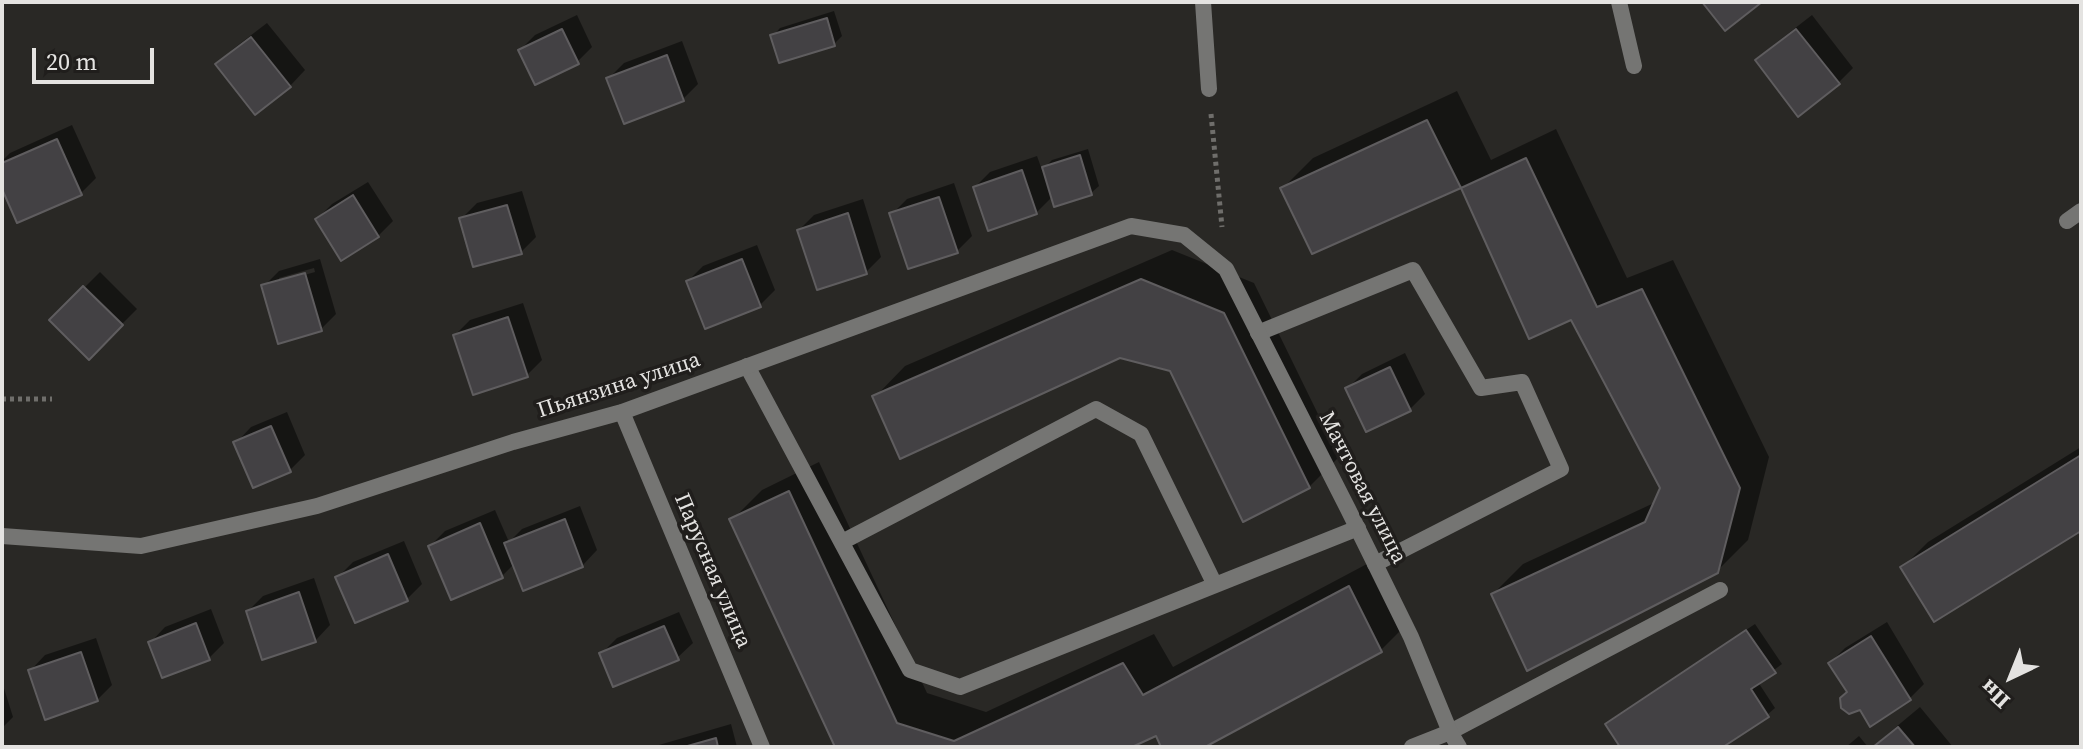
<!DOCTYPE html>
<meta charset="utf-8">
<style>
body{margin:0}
#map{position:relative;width:2083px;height:749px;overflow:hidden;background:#292825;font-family:"Source Serif 4",serif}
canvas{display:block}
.frame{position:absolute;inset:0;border:4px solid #e4e3e1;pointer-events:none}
.north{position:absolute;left:1971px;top:637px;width:80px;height:80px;-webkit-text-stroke:6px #201e1c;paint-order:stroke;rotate:223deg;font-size:22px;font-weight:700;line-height:32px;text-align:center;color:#e4e3e1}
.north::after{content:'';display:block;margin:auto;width:28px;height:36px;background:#e4e3e1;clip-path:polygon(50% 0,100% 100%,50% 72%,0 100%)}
.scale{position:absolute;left:32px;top:48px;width:122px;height:36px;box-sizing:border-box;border:4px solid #e4e3e1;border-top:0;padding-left:10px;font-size:24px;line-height:28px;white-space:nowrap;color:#e4e3e1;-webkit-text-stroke:6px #201e1c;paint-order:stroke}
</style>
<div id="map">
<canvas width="2083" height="749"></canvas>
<div class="frame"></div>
<div class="north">Пн</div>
<div class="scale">20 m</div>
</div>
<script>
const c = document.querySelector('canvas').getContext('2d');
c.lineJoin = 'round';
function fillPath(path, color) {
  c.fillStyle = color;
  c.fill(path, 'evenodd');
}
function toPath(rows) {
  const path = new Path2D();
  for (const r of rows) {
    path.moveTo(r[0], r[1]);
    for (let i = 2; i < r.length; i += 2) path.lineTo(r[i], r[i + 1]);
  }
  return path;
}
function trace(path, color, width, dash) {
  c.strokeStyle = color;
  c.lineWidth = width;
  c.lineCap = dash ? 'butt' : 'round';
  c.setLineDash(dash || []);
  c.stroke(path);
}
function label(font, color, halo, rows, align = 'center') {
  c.font = font + ' "Source Serif 4",serif';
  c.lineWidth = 7;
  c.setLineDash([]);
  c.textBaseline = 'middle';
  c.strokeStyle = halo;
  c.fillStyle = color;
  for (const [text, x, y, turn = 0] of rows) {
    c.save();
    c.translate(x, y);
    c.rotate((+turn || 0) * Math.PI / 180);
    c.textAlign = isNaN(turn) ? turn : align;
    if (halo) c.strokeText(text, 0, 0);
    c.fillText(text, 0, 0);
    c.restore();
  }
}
const shadow = toPath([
 [834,11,842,36,834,44,773,36,780,28],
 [577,15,592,47,577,62,520,50,535,35],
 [1812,15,1853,68,1838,83,1757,61,1772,46],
 [267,23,305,70,290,86,255,112,218,64,233,49],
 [682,41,698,84,683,99,609,78,624,63],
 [1457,91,1491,160,1556,129,1627,278,1673,260,1769,457,1748,540,1717,571,1493,594,1523,564,1656,502,1662,487,1572,317,1530,336,1461,185,1460,187,1283,188,1313,158],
 [72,125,96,178,81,193,2,184,2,161,10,153],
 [1088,149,1099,186,1091,193,1053,196,1036,213,975,187,990,172,1037,156,1042,170,1052,160],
 [368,182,393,221,378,236,317,219,332,204],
 [954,183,972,236,957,251,892,214,907,199],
 [522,191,536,237,521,252,462,218,477,203],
 [863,199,881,257,866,272,799,230,814,215],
 [757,245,775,290,760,305,688,281,703,266],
 [1172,250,1254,283,1339,457,1309,487,1172,369,1120,356,875,397,905,366],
 [320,259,336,314,321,329,264,286,279,271],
 [314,268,315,272,279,282,279,278],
 [100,272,137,309,89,357,52,320],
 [523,303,542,360,527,375,455,335,470,320],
 [1405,353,1425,394,1410,409,1347,389,1362,374],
 [287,412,305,455,290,470,236,443,251,427],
 [2081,447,2081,529,1903,567,1928,542],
 [819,462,927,693,986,712,1154,634,1173,667,1380,557,1411,620,1381,650,1200,747,1163,747,1157,733,1127,747,838,747,732,520,762,490],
 [580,506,597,550,582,566,514,564,502,576,430,546,445,531,495,510,509,542,522,529],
 [404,541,422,584,407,599,356,621,338,577,353,562],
 [314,578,330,625,315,641,248,611,263,596],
 [211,609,224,643,209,658,150,643,165,627],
 [679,612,693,643,677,658,601,654,617,638],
 [1887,622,1924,684,1909,699,1830,663,1845,648],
 [1755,624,1782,664,1758,682,1775,708,1767,715,1719,747,1622,747,1607,724,1615,717],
 [96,638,112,685,97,700,30,671,45,655],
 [2,682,13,717,2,728],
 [1920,707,1953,747,1872,747],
 [731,724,737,747,652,747],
 [1859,736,1868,747,1846,747]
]);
const building = toPath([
 [1702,2,1762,2,1725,31,1702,2],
 [827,18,835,46,779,63,770,35,827,18],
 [562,29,579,64,535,85,518,50,562,29],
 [1796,29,1840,84,1798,117,1755,60,1796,29],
 [251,37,291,87,255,115,215,64,251,37],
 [667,55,684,101,624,124,606,78,667,55],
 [1427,120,1461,188,1312,254,1280,188,1427,120],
 [57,139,82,195,17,223,2,189,2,163,57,139],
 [1080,155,1092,195,1054,207,1042,167,1080,155],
 [1526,158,1597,307,1642,289,1740,488,1718,573,1527,671,1491,594,1645,522,1660,488,1571,320,1529,339,1461,188,1526,158],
 [1022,170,1037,214,988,231,973,187,1022,170],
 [353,195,379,237,341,261,315,219,353,195],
 [939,197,958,253,908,269,889,213,939,197],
 [507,205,522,254,473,267,459,218,507,205],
 [848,213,867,274,817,290,797,230,848,213],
 [742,259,761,307,705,329,686,281,742,259],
 [305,273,322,331,278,344,261,285,305,273],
 [1141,279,1224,313,1310,488,1243,522,1170,371,1120,358,900,459,872,396,1141,279],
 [83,286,123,325,89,360,49,320,83,286],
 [508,317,528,377,473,395,453,335,508,317],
 [1390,367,1411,411,1366,432,1345,388,1390,367],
 [271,426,291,472,253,488,233,442,271,426],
 [2081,455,2081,531,1934,622,1900,567,2081,455],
 [789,491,897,723,954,741,1123,663,1143,695,1349,586,1382,652,1205,747,1161,747,1156,736,1132,747,835,747,729,519,789,491],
 [565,519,583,567,523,591,504,543,565,519],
 [480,523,503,578,451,600,428,546,480,523],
 [388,554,408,601,355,623,335,577,388,554],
 [299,592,316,642,262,660,246,611,299,592],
 [196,623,210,660,162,678,148,642,196,623],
 [664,626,679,660,613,687,599,653,664,626],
 [1746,630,1776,673,1751,689,1769,717,1723,747,1620,747,1605,724,1746,630],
 [1871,636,1911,700,1870,727,1860,710,1849,714,1841,708,1840,698,1847,692,1828,663,1871,636],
 [81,652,98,701,45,720,28,670,81,652],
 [1898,727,1915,747,1873,747,1898,727],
 [716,738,718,747,684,747,716,738]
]);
const path = toPath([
 [1211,114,1222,227],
 [2,399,52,399]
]);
const lane = toPath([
 [1619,2,1634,66],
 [2067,221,2081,211],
 [1258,333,1413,270,1481,388,1522,382,1561,469,1375,564],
 [747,366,910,670,960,687,1358,528],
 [842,542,1096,409,1141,434,1215,585],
 [1450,732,1720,590]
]);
const street = toPath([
 [1203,2,1209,89],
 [622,412,762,747],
 [2,536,141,546,317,506,513,442,622,412,1131,226,1184,235,1226,269,1348,509,1411,637,1450,732],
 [1412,747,1450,732,1459,747]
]);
const streetNames = [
 ["Пьянзина улица",619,386,-18],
 ["Мачтовая улица",1362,488,63],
 ["Парусная улица",712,571,67]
];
fillPath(shadow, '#0007');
fillPath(building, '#434144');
trace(building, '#5f5d5f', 2);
trace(path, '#6f6e6b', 5, [4, 4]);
trace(lane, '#757573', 16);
trace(street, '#757573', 16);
label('22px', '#e4e3e1', '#201e1c', streetNames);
</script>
